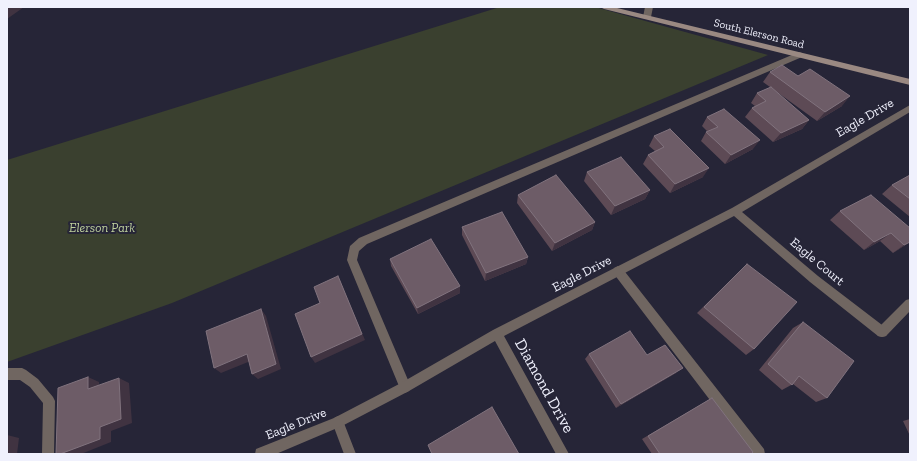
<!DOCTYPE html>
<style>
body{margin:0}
#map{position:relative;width:917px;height:461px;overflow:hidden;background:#262537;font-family:"Zilla Slab",serif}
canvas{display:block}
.frame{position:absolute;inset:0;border:8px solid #f0f1fd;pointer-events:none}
</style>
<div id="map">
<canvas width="917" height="461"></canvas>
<div class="frame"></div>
</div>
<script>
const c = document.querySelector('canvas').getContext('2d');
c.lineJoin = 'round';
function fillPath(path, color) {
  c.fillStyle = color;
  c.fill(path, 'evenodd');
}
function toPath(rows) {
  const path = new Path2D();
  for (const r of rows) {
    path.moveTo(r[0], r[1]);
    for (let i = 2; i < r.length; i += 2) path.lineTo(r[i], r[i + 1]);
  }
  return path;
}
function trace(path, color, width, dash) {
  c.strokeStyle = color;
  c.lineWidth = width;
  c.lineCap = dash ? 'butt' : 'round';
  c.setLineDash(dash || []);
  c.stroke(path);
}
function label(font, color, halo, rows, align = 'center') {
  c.font = font + ' "Zilla Slab",serif';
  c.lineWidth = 4;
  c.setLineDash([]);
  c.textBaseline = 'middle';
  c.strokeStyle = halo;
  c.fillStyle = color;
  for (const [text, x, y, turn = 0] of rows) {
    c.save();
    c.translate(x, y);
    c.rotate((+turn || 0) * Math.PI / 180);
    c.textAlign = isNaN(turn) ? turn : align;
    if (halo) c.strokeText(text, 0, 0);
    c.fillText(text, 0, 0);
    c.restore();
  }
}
const green = toPath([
 [500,7,595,7,768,55,172,303,7,362,7,160]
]);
const lane = toPath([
 [645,7,653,7,651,17,647,19,643,17,645,7],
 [799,52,802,53,802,57,367,244,359,251,357,260,411,387,409,391,405,393,401,391,347,260,350,246,359,238,799,52],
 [618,266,622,268,764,449,765,454,751,454,614,274,613,271,614,268,618,266],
 [910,299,910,311,886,336,882,337,878,336,876,332,878,328,906,300,910,299],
 [7,368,22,368,26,370,38,379,53,397,55,401,54,454,42,454,43,403,30,387,20,380,7,380,7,368],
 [338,416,342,418,356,454,344,454,332,422,334,418,338,416]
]);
const street = toPath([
 [910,105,910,112,742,212,818,276,886,328,888,332,886,336,882,337,878,336,810,282,734,216,504,336,569,454,556,454,495,341,409,391,342,426,276,454,255,454,256,449,334,418,401,383,493,330,732,208,910,105]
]);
const secondary = toPath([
 [600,7,613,7,910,79,910,85,604,9,600,7]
]);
const wall = toPath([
 [770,72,798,76,842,106,817,121,763,82],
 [757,93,809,120,802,129,773,142,745,117,752,108,755,106,751,103],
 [707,117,753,149,725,164,701,141,706,132,708,132,702,126],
 [654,136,703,177,670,193,643,164,648,155,655,151,649,146],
 [587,172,650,190,645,199,611,215,584,181],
 [910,175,910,217,882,194,892,185],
 [518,195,595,222,592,230,552,251,517,203],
 [871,195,910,242,893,253,880,241,864,250,830,220,840,211],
 [462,227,528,257,526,264,485,281,462,235],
 [390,259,460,293,418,314,391,266],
 [747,264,754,349,746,355,697,313],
 [803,322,827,398,816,402,793,384,782,390,759,370,793,328],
 [589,354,647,355,676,373,616,408,585,359],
 [712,398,751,454,652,454,642,439],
 [910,419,910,436,903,421]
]);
const shadedWall = toPath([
 [7,7,24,7,7,19],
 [850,96,842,106,817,121,825,112],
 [809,120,802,129,773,142,781,133],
 [760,140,753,149,725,164,731,155],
 [709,168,703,177,670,193,675,184],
 [650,190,645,199,611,215,615,206],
 [595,222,592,230,552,251,555,243],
 [891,233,880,241,864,250,874,242],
 [910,242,907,244,893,253,904,245],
 [528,257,526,264,485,281,486,273],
 [338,276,365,340,315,363,311,357],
 [460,286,460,293,418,314,417,308],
 [261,309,266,316,281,369,258,379,252,374],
 [247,354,253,360,221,373,214,368],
 [683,368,676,373,616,408,621,404],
 [88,377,99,382,99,393,88,389],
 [119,378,129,383,132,423,111,431,111,442,81,454,60,454],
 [7,435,19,438,17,454,7,454]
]);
const building = toPath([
 [782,65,798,76,810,69,850,96,825,112,770,72,782,65],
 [771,87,809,120,781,133,752,108,766,101,757,93,771,87],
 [724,109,760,140,731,155,706,132,718,127,707,117,724,109],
 [670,129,709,168,675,184,648,155,664,147,654,136,670,129],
 [621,157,650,190,615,206,587,172,621,157],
 [556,175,595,222,555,243,518,195,556,175],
 [910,175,910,199,892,185,910,175],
 [871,195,910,228,910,242,904,245,891,233,874,242,840,211,871,195],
 [502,212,528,257,486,273,462,227,502,212],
 [431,239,460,286,417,308,390,259,431,239],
 [747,264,797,302,754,349,704,307,747,264],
 [338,276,362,334,311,357,295,314,320,303,314,287,338,276],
 [261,309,276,364,252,374,247,354,214,368,206,331,261,309],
 [803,322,854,361,827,398,799,376,792,385,768,364,803,322],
 [630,331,647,355,665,345,683,368,621,404,589,354,630,331],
 [88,377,88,389,119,378,121,419,100,427,100,439,60,454,56,454,58,388,88,377],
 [712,398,753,452,751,454,660,454,648,436,712,398],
 [492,407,519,454,432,454,428,445,492,407]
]);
const farStreetnames = [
 ["South Elerson Road",759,34,14]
];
const streetNames = [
 ["Eagle Drive",865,118,-30],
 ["Eagle Court",817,262,40],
 ["Eagle Drive",582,274,-27],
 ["Eagle Drive",296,424,-22]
];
const parkNames = [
 ["Elerson Park",102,228]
];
const nearStreetnames = [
 ["Diamond Drive",544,386,61]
];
fillPath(green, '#3a402f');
fillPath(lane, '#706661');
fillPath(street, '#706661');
fillPath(secondary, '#9a8982');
fillPath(wall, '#5d4a55');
fillPath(shadedWall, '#403341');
fillPath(building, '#6d5c67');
trace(building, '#81737e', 1);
label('11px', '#f0f1fd', '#262537', farStreetnames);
label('13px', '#f0f1fd', '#262537', streetNames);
label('italic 13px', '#bed09d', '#262537', parkNames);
label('16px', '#f0f1fd', '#262537', nearStreetnames);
</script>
